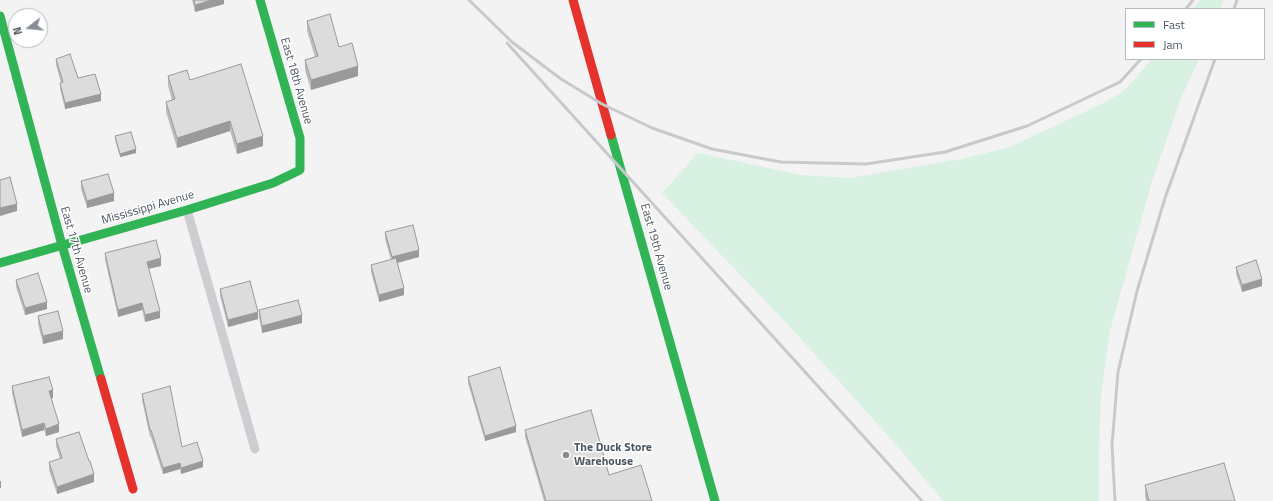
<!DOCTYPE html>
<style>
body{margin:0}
#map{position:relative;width:1273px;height:501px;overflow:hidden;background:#f3f3f3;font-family:"Titillium Web",sans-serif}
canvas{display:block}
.legend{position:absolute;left:1125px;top:8px;width:140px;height:52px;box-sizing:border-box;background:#fff;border:1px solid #b7bbbf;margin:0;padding:5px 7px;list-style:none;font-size:12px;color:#4a555f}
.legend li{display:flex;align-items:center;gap:8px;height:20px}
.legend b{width:20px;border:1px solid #b7bbbf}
.north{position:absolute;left:8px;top:8px;width:40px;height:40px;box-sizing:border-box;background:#fff;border:1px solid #b7bbbf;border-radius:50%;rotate:254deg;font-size:11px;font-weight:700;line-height:16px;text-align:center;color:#4a555f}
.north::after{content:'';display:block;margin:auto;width:14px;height:18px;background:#858c93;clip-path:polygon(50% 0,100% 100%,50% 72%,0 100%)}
</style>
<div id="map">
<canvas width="1273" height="501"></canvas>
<ul class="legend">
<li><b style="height:5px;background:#30b455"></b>Fast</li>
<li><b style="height:5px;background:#e5322d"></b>Jam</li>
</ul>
<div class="north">N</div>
</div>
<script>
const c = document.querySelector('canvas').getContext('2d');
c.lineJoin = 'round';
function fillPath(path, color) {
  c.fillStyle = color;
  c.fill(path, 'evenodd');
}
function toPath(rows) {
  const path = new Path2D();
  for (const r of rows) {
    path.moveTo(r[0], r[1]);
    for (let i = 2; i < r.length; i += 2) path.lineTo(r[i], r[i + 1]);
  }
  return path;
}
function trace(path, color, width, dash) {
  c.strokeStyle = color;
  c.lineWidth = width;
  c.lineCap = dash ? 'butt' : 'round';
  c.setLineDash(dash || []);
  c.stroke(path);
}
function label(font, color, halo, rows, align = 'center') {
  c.font = font + ' "Titillium Web",sans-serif';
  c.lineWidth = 3;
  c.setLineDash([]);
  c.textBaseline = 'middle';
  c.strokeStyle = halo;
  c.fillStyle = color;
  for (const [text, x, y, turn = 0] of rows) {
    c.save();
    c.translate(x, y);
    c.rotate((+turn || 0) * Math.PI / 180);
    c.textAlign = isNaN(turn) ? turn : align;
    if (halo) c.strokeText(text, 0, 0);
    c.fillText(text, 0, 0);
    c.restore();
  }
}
const green = toPath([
 [1200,0,1224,0,1220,9,1193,9],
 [1152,59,1199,59,1181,98,1151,185,1110,331,1101,395,1099,445,1099,501,943,501,891,439,792,329,662,193,698,153,801,175,850,178,960,159,1007,148,1106,102,1125,90]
]);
const lane = toPath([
 [187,210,255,449]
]);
const fast = toPath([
 [0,16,62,245,101,379],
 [611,135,715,501],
 [0,263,187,210,273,183,300,170,300,138,260,0]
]);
const jam = toPath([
 [573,0,611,135],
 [101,379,133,489]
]);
const rail = toPath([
 [469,0,512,42,561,79,602,104,652,128,712,149,781,162,866,164,945,152,1027,126,1120,82,1141,59],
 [1186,9,1193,0],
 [1234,9,1237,0],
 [507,43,922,501],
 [1115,501,1112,445,1118,372,1137,291,1165,198,1215,59]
]);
const wall = toPath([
 [192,0,224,0,224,4,195,12],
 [307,21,339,47,358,76,311,90,305,70,305,60,315,57,307,31],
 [56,59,78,78,101,101,65,109,60,89,60,83,61,83,56,65],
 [168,76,190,80,263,146,237,154,230,131,177,148,166,112,166,102,172,100,168,86],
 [115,136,136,153,120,157,115,140],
 [81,181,114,201,87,208,81,189],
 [385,232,419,257,398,263,404,295,379,302,371,272,371,265,391,260,385,239],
 [105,253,161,266,148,269,160,318,145,322,142,310,118,317,105,260],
 [1236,267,1262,286,1242,292,1236,274],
 [16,280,47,309,25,315,16,287],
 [220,289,258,319,228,327,220,296],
 [259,310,302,323,262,333,259,317],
 [38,316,63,339,43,344,38,324],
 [468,377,516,432,485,441,468,383],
 [12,386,53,398,51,398,59,432,46,436,44,430,22,437,12,393],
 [142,394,182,447,203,467,181,474,180,469,163,474,151,437,150,437,142,400],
 [525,430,652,501,544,501,525,437],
 [56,439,94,482,57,494,49,470,49,462,60,459,56,446],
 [1145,485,1235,501,1146,501,1145,496]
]);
const shadedWall = toPath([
 [212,0,224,0,224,4,195,12,195,5],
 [358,66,358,76,311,90,311,80],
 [101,94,101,101,65,109,65,103],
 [230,121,230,131,177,148,177,138],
 [263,136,263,146,237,154,237,144],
 [136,149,136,153,120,157,120,154],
 [114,193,114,201,87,208,87,201],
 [17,204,17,211,0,216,0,208],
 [419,250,419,257,392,264,392,257],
 [161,258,161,266,147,269,147,262],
 [1262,279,1262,286,1242,292,1242,285],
 [404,288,404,295,379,302,379,295],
 [47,302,47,309,25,315,25,308],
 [142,303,142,310,118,317,118,310],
 [160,311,160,318,145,322,145,315],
 [258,312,258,319,228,327,228,320],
 [302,315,302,323,262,333,262,326],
 [63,331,63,339,43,344,43,336],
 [53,390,53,398,49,399,49,391],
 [44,423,44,430,22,437,22,430],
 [59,424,59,432,46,436,46,429],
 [516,426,516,432,485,441,485,436],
 [203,461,203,467,181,474,181,468],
 [180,463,180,469,163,474,163,468],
 [94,474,94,482,57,494,57,487],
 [0,481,1,481,1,488,0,488]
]);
const building = toPath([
 [194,0,212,0,195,5,194,0],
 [330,14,339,47,352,43,358,66,311,80,305,60,318,56,307,21,330,14],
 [70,54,78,78,95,74,101,94,65,103,60,83,63,82,56,59,70,54],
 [241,64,263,136,237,144,230,121,177,138,166,102,175,99,168,76,187,70,190,80,241,64],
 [131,132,136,149,120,154,115,136,131,132],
 [108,174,114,193,87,201,81,181,108,174],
 [10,177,17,204,0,208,0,180,10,177],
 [413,225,419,250,392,257,385,232,413,225],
 [156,240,161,258,147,262,160,311,145,315,142,303,118,310,105,253,156,240],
 [396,258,404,288,379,295,371,265,396,258],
 [1256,260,1262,279,1242,285,1236,267,1256,260],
 [38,273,47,302,25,308,16,280,38,273],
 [250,281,258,312,228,320,220,289,250,281],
 [298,300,302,315,262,326,259,310,298,300],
 [58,311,63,331,43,336,38,316,58,311],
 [500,367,516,426,485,436,468,377,500,367],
 [49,377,53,390,49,391,59,424,46,429,44,423,22,430,12,386,49,377],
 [170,386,182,447,197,442,203,461,181,468,180,463,163,468,151,430,150,430,142,394,170,386],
 [591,410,609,475,641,465,652,501,546,501,525,430,591,410],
 [79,432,89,461,90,461,94,474,57,487,49,462,62,458,56,439,79,432],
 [1224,463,1235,501,1149,501,1145,485,1224,463]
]);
const markers = [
 [566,455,4,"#858c93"]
];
const streetNames = [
 ["East 18th Avenue",296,81,74],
 ["Mississippi Avenue",148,208,-16],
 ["East 19th Avenue",656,247,74],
 ["East 17th Avenue",76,250,74]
];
const poiNames = [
 ["The Duck Store",574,448],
 ["Warehouse",574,462]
];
fillPath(green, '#d9f1e2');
trace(lane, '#ccced1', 9);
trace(fast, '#30b455', 9);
trace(jam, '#e5322d', 9);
trace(rail, '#c7c9cb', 3);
fillPath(wall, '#bdbdbe');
fillPath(shadedWall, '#9a9a9b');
fillPath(building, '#dcdcdd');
trace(building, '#9a9a9b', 1);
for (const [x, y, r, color] of markers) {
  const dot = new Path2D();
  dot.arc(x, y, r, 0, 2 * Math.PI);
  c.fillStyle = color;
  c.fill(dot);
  trace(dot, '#fff', 1.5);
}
label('12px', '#4a555f', '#fff', streetNames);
label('bold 12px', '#4a555f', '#fff', poiNames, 'left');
</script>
